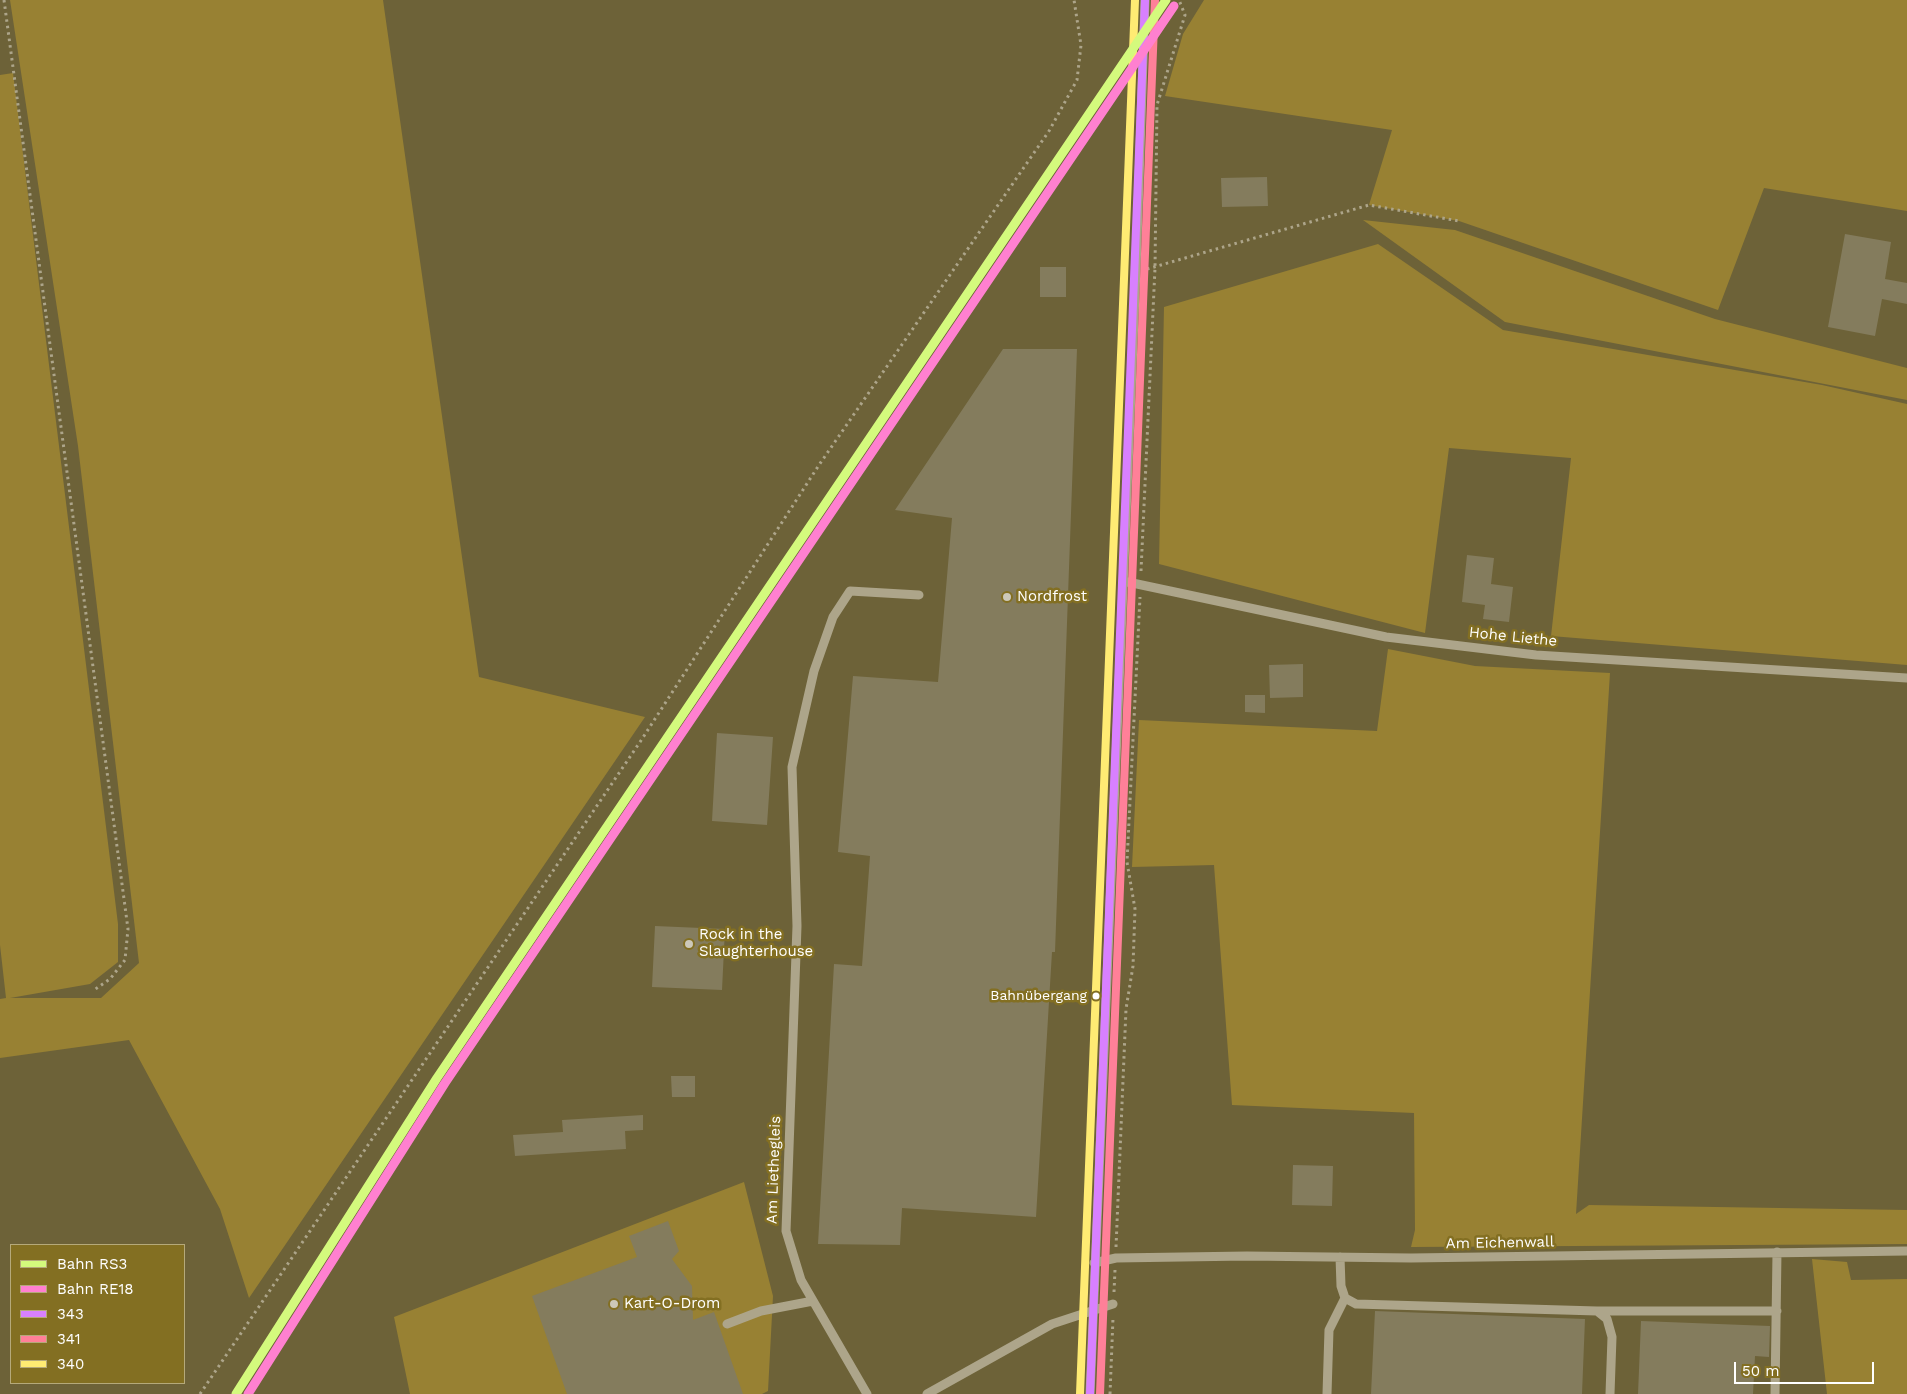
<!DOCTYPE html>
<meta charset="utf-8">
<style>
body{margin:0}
#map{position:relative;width:1907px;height:1394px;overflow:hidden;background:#6d6238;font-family:"Work Sans",sans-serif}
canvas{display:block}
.legend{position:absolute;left:10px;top:1244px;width:175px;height:140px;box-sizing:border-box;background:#836f22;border:1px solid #b5a97a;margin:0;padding:6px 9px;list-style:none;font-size:15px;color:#fff}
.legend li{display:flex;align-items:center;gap:10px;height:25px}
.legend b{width:25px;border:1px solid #b5a97a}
.scale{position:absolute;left:1734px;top:1362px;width:140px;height:22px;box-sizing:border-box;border:2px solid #fff;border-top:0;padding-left:6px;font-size:15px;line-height:18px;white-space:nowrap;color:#fff;-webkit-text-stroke:4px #836f22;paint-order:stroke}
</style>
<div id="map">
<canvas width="1907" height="1394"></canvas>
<ul class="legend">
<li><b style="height:6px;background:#d4fa7d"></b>Bahn RS3</li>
<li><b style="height:6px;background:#ff80d0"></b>Bahn RE18</li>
<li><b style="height:6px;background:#d880ff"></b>343</li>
<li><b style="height:6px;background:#ff8098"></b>341</li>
<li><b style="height:6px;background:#ffeb73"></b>340</li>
</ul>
<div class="scale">50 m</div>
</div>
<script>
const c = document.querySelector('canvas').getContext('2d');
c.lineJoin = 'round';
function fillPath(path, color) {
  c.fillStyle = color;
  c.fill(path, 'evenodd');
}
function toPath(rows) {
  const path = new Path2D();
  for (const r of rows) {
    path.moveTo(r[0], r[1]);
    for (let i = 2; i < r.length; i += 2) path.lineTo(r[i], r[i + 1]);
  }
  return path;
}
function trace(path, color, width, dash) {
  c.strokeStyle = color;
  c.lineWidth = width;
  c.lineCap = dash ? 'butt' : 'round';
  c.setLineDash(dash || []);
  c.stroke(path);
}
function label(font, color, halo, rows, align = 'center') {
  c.font = font + ' "Work Sans",sans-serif';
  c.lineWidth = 5;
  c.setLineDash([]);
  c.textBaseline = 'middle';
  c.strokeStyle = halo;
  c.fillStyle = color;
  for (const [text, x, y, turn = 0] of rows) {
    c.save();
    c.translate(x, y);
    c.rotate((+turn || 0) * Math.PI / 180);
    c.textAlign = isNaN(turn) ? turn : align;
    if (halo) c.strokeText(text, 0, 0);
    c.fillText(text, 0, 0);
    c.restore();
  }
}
const green = toPath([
 [10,0,383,0,479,677,645,717,249,1298,220,1209,129,1040,0,1058,0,999,6,998,0,945,0,75,13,73,118,924,118,962,90,984,10,998,101,998,139,963,78,446],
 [1204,0,1907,0,1907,211,1764,188,1718,310,1459,221,1369,205,1392,130,1165,96,1183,34],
 [1363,220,1455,230,1715,319,1907,368,1907,400,1505,322],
 [1378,244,1503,330,1822,385,1907,404,1907,665,1551,636,1571,458,1449,448,1425,633,1159,564,1164,307],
 [1388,649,1475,666,1610,673,1576,1214,1589,1205,1907,1210,1907,1244,1411,1247,1415,1230,1414,1113,1232,1105,1214,865,1132,867,1139,720,1377,731],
 [744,1182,773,1296,768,1391,762,1394,410,1394,394,1317],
 [1812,1259,1847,1262,1851,1280,1907,1279,1907,1394,1827,1394]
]);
const building = toPath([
 [1267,177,1268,206,1222,207,1221,178],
 [1845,234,1891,242,1885,279,1907,283,1907,304,1882,299,1875,336,1828,327],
 [1040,267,1066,267,1066,297,1040,297],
 [1003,349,1077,349,1055,952,1052,952,1036,1217,902,1208,900,1245,818,1244,834,964,862,966,870,856,838,852,853,676,938,682,952,518,895,510],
 [1467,555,1494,558,1491,584,1513,587,1509,622,1483,619,1485,605,1462,602],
 [1303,664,1303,697,1270,698,1269,665],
 [1245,695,1265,695,1265,713,1245,712],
 [717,733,773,737,767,825,712,821],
 [655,926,725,929,722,990,652,987],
 [671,1076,695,1076,695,1097,672,1097],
 [643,1115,643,1130,625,1131,626,1149,515,1156,513,1135,563,1132,562,1120],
 [1293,1165,1333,1166,1332,1206,1292,1205],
 [668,1221,679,1251,672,1259,692,1286,693,1320,714,1312,743,1394,567,1394,532,1296,637,1257,629,1236],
 [1375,1311,1585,1319,1582,1394,1371,1394],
 [1641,1321,1770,1326,1769,1357,1755,1356,1753,1394,1638,1394]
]);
const path = toPath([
 [4,0,128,929,125,960,110,979,94,990],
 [1147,269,1369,205,1459,221],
 [1141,571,1155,268,1157,105,1185,15,1179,0],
 [1116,1247,1126,1009,1133,966,1135,909,1127,862,1140,597],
 [1114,1292,1115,1270],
 [200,1394,642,739,819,465,1049,131,1077,80,1081,45,1074,0],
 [1110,1394,1113,1318]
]);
const minor = toPath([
 [1123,581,1386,637,1536,655,1907,678],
 [1340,1257,1341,1286,1345,1298,1356,1304,1597,1311,1607,1319,1612,1337,1610,1394],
 [1094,1263,1116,1258,1247,1256,1411,1258,1907,1251],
 [1597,1311,1777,1311],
 [727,1324,761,1311,813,1301],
 [867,1394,801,1280,786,1231,797,926,792,767,814,671,833,617,850,591,919,595],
 [927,1394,1052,1324,1113,1304],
 [1090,1394,1136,269,1145,0],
 [1327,1394,1329,1330,1345,1298],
 [1775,1394,1777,1252]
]);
const bus1 = toPath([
 [1090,1394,1145,0]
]);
const bus2 = toPath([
 [1100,1394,1155,0]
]);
const bus3 = toPath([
 [1080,1394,1135,0]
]);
const rail1 = toPath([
 [236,1394,437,1078,1166,0]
]);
const rail2 = toPath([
 [248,1394,445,1083,1174,6]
]);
const markers = [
 [1007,597,5,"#ccc8b9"],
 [689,944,5,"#ccc8b9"],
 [1096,996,4.5,"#fff"],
 [614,1304,5,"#ccc8b9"]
];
const busNames = [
 ["Bahnübergang",1087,996]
];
const poiNames = [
 ["Nordfrost",1017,597],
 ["Rock in the",699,935],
 ["Slaughterhouse",699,952],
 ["Kart-O-Drom",624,1304]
];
const streetNames = [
 ["Hohe Liethe",1513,637,6],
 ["Am Liethegleis",774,1170,-88],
 ["Am Eichenwall",1500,1243,-1]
];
fillPath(green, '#988133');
fillPath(building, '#847c5d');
trace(path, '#ada58a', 3, [2.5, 4]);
trace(minor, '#ada58a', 9);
trace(bus1, '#d880ff', 8);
trace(bus2, '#ff8098', 8);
trace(bus3, '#ffeb73', 8);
trace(rail1, '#d4fa7d', 9);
trace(rail2, '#ff80d0', 9);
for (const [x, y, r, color] of markers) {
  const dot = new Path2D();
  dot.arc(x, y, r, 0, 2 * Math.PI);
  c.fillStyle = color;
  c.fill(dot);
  trace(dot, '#836f22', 2);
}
label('14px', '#fff', '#836f22', busNames, 'right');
label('15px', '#fff', '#836f22', poiNames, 'left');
label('15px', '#fff', '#836f22', streetNames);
</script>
